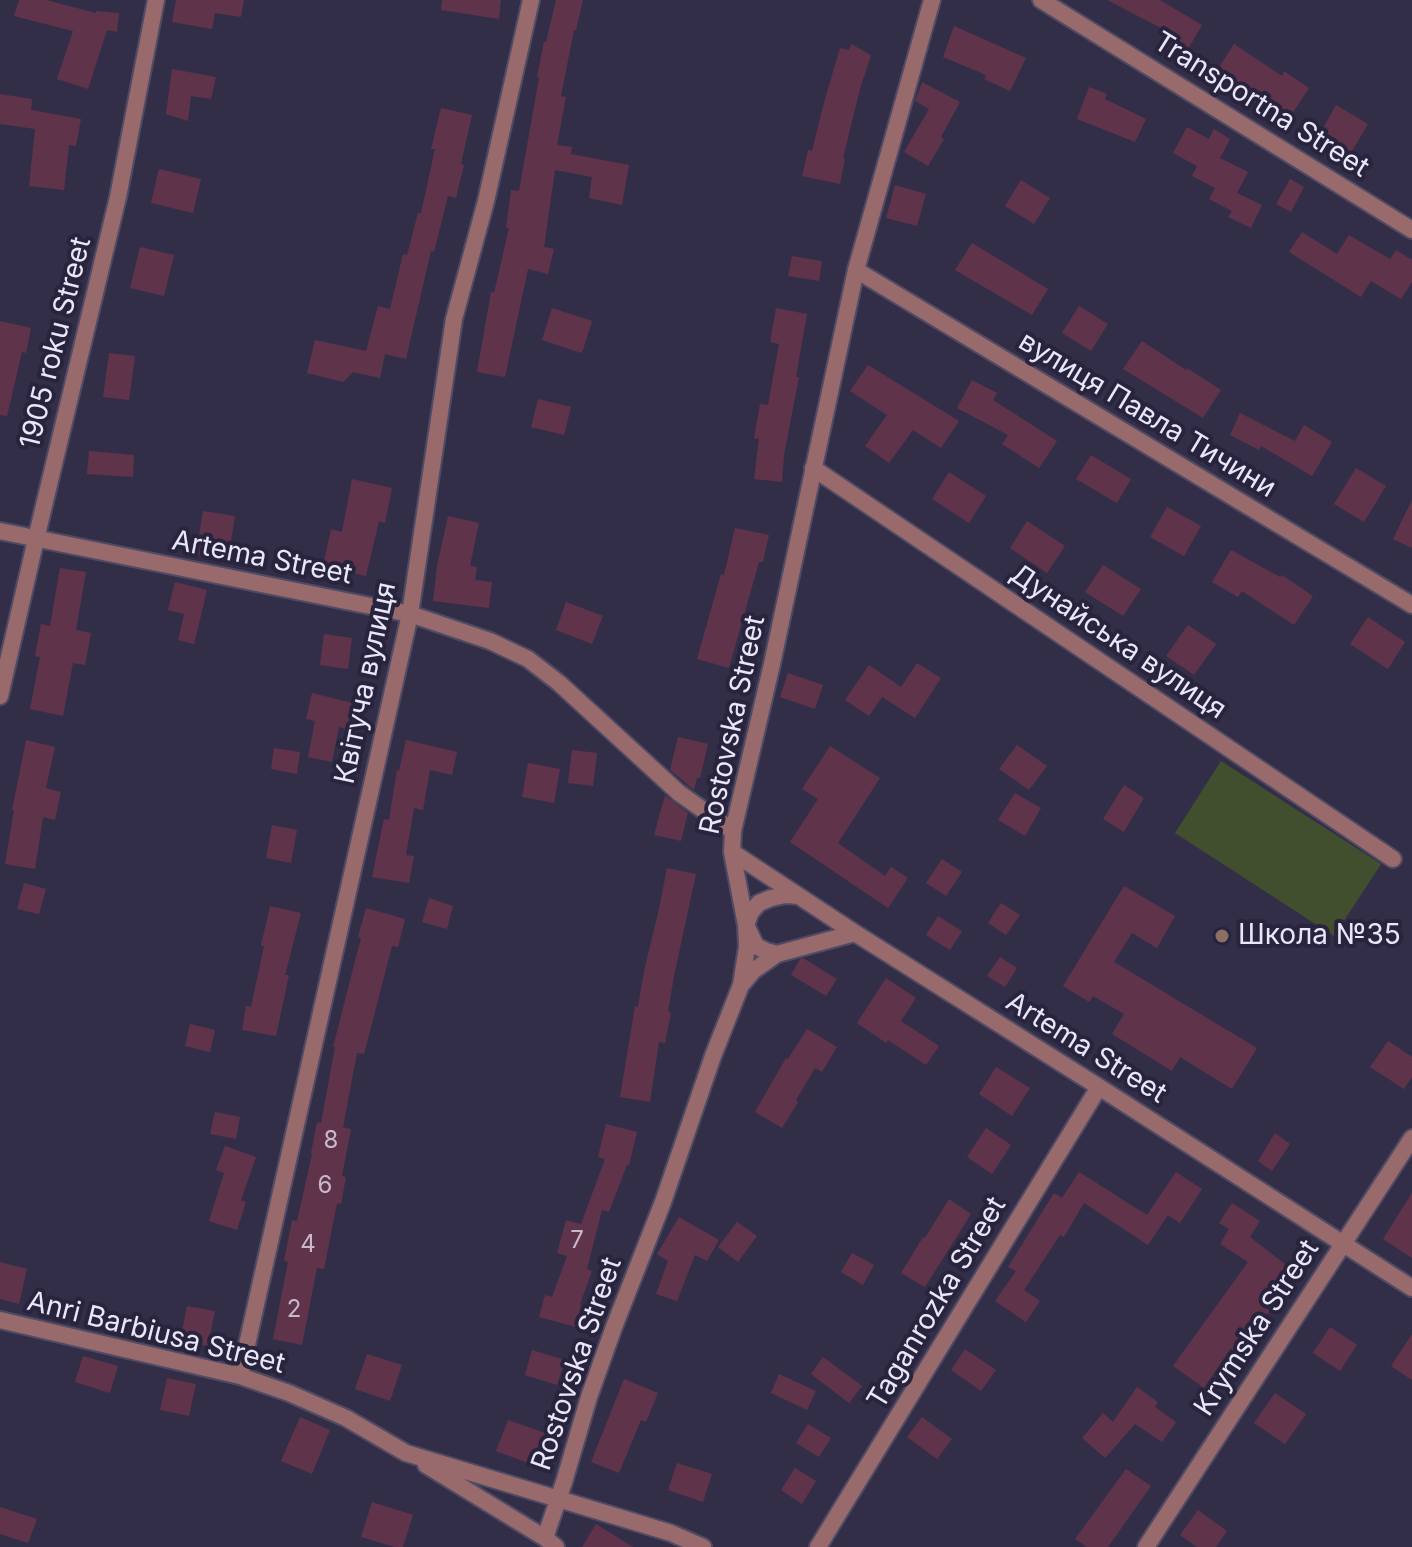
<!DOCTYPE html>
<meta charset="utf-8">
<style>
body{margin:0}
canvas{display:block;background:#332e48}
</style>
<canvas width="1412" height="1547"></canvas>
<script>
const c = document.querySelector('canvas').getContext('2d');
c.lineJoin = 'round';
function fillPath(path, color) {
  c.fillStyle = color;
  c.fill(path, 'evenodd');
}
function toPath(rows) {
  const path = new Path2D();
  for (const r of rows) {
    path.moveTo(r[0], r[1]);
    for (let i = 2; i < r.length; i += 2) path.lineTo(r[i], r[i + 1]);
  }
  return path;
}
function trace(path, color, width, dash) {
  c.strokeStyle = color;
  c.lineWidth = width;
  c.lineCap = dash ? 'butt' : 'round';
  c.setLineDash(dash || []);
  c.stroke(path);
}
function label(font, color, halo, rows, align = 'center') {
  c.font = font + ' Inter,sans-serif';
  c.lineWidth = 8;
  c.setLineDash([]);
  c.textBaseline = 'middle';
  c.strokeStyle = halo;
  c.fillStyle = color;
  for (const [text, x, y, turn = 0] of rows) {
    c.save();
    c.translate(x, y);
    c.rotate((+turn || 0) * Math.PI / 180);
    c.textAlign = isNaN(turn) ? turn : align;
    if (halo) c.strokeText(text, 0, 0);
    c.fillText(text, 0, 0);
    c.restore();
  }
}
const green = toPath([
 [1221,761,1381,864,1334,936,1175,833]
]);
const building = toPath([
 [19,0,46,0,96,13,96,11,119,13,117,32,107,30,88,89,57,79,73,31,14,16],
 [176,0,244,0,241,17,215,13,212,29,172,22],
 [442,0,501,0,499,19,441,10],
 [556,0,583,0,576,30,574,30,561,96,566,97,557,145,572,147,571,154,629,165,622,205,589,198,592,177,555,170,544,247,554,249,548,274,528,269,505,377,477,372,491,292,494,293,509,228,506,228,511,190,519,191,539,78,537,77,544,42,546,42],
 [1107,0,1160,0,1202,25,1181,61,1157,46,1167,31],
 [954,26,1026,58,1010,91,984,79,986,75,943,57],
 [851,44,871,55,860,89,843,158,845,159,840,184,802,176,808,150,812,151,823,106,840,48,849,50],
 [1234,44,1282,76,1284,71,1309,88,1286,123,1238,93,1235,96,1211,80],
 [172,69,216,77,211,99,191,96,188,121,166,114],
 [922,82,960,102,941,137,944,139,928,166,904,152,929,109,915,101],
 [1089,87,1107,94,1105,99,1146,119,1135,142,1077,119],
 [0,94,32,99,31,110,81,119,76,146,69,145,64,190,29,186,35,129,0,124],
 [1336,105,1368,124,1349,156,1317,139],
 [441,108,472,115,461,164,464,165,456,198,448,196,434,252,431,251,406,359,385,354,380,378,353,372,343,382,307,373,315,340,366,351,378,306,390,309,403,254,407,255,418,213,421,213,435,149,431,149],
 [1187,127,1209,139,1214,129,1230,139,1220,158,1248,172,1237,193,1262,205,1251,228,1228,217,1232,211,1209,199,1215,188,1192,176,1197,166,1173,153],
 [159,169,201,179,193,213,151,203],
 [1290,179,1304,187,1291,212,1276,204],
 [1021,180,1050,198,1034,224,1005,206],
 [895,185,926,194,917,226,886,218],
 [1302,232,1337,254,1349,235,1390,259,1396,250,1412,260,1412,282,1401,299,1371,281,1361,297,1289,252],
 [972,243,1048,289,1032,315,955,270],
 [140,247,174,255,164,296,130,288],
 [792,256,822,261,819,281,788,276],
 [1079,306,1108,324,1091,351,1062,333],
 [552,308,592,321,582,353,542,340],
 [776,308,807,314,796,377,799,377,784,455,782,482,754,479,759,439,754,438,760,404,768,405,779,344,770,342],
 [0,321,31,328,26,353,22,352,7,416,0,415],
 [1142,341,1186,370,1187,368,1221,390,1203,418,1123,369],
 [109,353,135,356,129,400,103,397],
 [868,365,959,421,941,448,913,430,889,463,865,446,887,415,850,391],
 [972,380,997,393,993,400,1057,441,1039,468,1002,444,1008,435,957,408],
 [538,399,571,407,564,435,531,427],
 [1240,413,1295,441,1304,425,1332,442,1312,476,1261,446,1259,450,1230,435],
 [89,451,134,455,133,477,87,474],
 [1091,455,1131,479,1117,503,1076,479],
 [1356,468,1386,486,1364,522,1334,504],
 [949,472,986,496,969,523,932,499],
 [352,479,392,488,385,523,379,521,366,576,323,566,331,529,342,532],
 [1412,500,1412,548,1393,539],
 [1167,507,1201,526,1184,556,1150,537],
 [203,511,235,516,228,559,196,554],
 [448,516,479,523,470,566,477,567,475,580,492,582,489,608,433,601,437,566],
 [1027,521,1065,546,1047,573,1010,548],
 [735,528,769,535,763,562,759,562,729,668,697,659,721,574,724,575],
 [1231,550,1280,577,1282,575,1313,596,1294,625,1242,591,1238,597,1212,582],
 [1103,565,1141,589,1123,616,1085,592],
 [60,568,86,572,76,630,91,633,85,665,73,663,63,716,30,709,40,657,35,656,41,624,50,626],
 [175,582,207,590,194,644,178,640,184,614,168,610],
 [566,602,603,616,592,644,556,630],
 [1368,617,1405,642,1388,669,1350,644],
 [1188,625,1216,644,1194,675,1166,656],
 [324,634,352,638,348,669,320,665],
 [917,663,941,678,915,718,882,697,869,716,845,700,869,665,901,687],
 [788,673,823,685,815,709,780,697],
 [312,693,353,703,347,729,339,727,332,762,308,757,315,721,306,719],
 [678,737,708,744,700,778,697,778,694,790,670,770],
 [26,740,55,747,46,788,61,792,55,820,43,817,35,869,5,864,14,810,12,810],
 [406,740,457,752,452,775,430,770,423,810,414,808,406,855,414,856,409,883,372,877,384,819,389,820,397,770,399,771],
 [1017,745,1047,766,1029,790,999,769],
 [830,746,880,778,838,843,885,876,891,867,908,878,888,908,790,842,818,799,802,789],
 [274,748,300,752,297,774,271,769],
 [572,750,597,753,593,786,568,783],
 [528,763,560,769,554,803,522,797],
 [1124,785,1144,798,1124,832,1103,819],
 [1015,793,1041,808,1025,836,998,820],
 [665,795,688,813,681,841,654,835],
 [272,825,297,830,291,863,266,858],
 [942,859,962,872,946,896,926,883],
 [667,868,696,874,674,976,668,1012,671,1013,665,1043,659,1042,650,1102,620,1097,635,1006,638,1007,644,971,659,909],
 [24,883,46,889,39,914,17,909],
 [1124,886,1175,916,1157,948,1132,933,1114,962,1257,1048,1232,1089,1180,1057,1172,1071,1112,1034,1124,1014,1093,996,1089,1002,1063,986],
 [429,898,453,906,447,929,422,922],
 [1001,903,1020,915,1006,935,988,923],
 [270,906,301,913,285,975,289,975,276,1036,242,1030,246,1006,251,1007,264,946,261,945],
 [366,908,405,919,398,947,392,946,364,1054,357,1053,343,1127,351,1129,342,1176,346,1177,341,1204,337,1203,324,1269,317,1268,302,1345,273,1339,288,1262,284,1261,292,1220,297,1221,312,1154,311,1153,317,1122,321,1123,335,1047,333,1047,361,938,358,937],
 [938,916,962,931,950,950,926,935],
 [1000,957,1017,968,1005,987,987,976],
 [803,958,837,979,826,996,791,975,800,959],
 [886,978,916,998,901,1021,939,1046,926,1065,888,1040,886,1043,857,1023],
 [190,1024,215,1030,210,1052,185,1046],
 [807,1029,837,1047,822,1072,815,1068,796,1100,798,1102,782,1128,755,1112,786,1058,788,1059],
 [1388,1041,1412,1057,1412,1077,1404,1089,1370,1067],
 [996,1067,1030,1088,1012,1116,979,1094],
 [215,1112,240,1117,236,1139,210,1134],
 [606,1124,637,1132,629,1165,627,1165,609,1212,602,1210,587,1269,592,1271,580,1304,581,1305,576,1327,539,1317,545,1295,552,1297,567,1256,557,1253,566,1220,581,1224,605,1159,598,1157],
 [986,1128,1011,1145,992,1174,967,1157],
 [1275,1133,1290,1144,1272,1171,1258,1161],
 [225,1146,256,1157,241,1200,246,1202,237,1230,209,1221,224,1173,216,1170],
 [1079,1172,1147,1215,1176,1172,1202,1189,1180,1223,1168,1215,1148,1245,1084,1203,1064,1237,1060,1235,1024,1290,1040,1301,1026,1322,995,1301,1016,1271,1008,1267,1054,1193,1062,1198],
 [1412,1193,1412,1258,1383,1239],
 [949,1199,971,1214,925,1287,901,1273,923,1237,925,1238],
 [1232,1203,1260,1221,1250,1237,1295,1272,1273,1300,1276,1302,1239,1354,1231,1348,1204,1388,1173,1366,1248,1262,1220,1244,1229,1229,1219,1223],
 [679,1217,719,1240,707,1261,695,1255,677,1301,656,1294,668,1261,657,1254],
 [737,1222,757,1236,738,1262,718,1247],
 [852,1253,874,1265,863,1285,841,1272],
 [0,1262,27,1269,19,1304,0,1299],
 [187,1306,215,1311,208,1346,180,1341],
 [1330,1327,1357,1345,1340,1371,1313,1353],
 [1412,1334,1412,1380,1391,1366],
 [965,1349,996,1370,981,1391,951,1370],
 [532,1350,565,1360,557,1385,525,1375],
 [367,1354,402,1365,390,1401,355,1389],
 [83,1356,118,1366,110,1393,75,1382],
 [823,1357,862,1386,849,1403,811,1374],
 [779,1374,816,1391,807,1410,771,1393],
 [167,1378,196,1384,189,1416,160,1410],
 [624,1379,658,1393,646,1422,641,1420,619,1473,591,1462],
 [1137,1387,1158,1402,1155,1407,1176,1422,1162,1442,1135,1424,1105,1458,1082,1438,1103,1413,1113,1422],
 [1275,1393,1306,1414,1285,1444,1254,1423],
 [300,1417,330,1430,312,1474,281,1461],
 [922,1417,952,1439,937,1459,907,1437],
 [508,1420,545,1433,533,1465,496,1451],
 [808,1424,831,1438,819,1457,796,1443],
 [677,1463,712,1474,703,1502,668,1490],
 [795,1468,816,1481,802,1504,781,1490],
 [1126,1469,1151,1486,1108,1547,1087,1547,1075,1539],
 [372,1502,413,1515,403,1547,395,1547,361,1537],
 [0,1507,37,1519,28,1543,0,1534],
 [1198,1510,1227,1531,1216,1547,1197,1547,1180,1535],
 [596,1524,633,1547,582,1547]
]);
const street = toPath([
 [1041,0,1412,230],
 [856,270,1412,605],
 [813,468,1393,859],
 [0,531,410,614,490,641,528,659,559,683,679,793,733,831],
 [0,696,36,539,118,197,156,0],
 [732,852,855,933,1099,1087,1412,1288],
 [777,954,766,951,756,946,746,925,751,912,759,903,771,898,786,895,799,896],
 [742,984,753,971,777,954,855,933],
 [0,1320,240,1376,289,1393,346,1418,406,1453,671,1533,703,1547],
 [240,1376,410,614,454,319,486,201,531,0],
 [426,1465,545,1538,556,1547],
 [545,1538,564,1482,589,1397,614,1327,663,1202,713,1056,741,985,747,947,746,925,732,852,733,831,772,664,856,270,932,0],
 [818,1547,1099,1087],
 [1146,1547,1412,1138]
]);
const markers = [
 [1222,936,8,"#8d6e63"]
];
const numberNames = [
 ["8",331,1141],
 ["6",325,1186],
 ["7",577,1241],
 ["4",308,1245],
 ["2",294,1310]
];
const streetNames = [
 ["Transportna Street",1261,105,32],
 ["1905 roku Street",56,343,-76],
 ["вулиця Павла Тичини",1147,415,31],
 ["Artema Street",262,558,11],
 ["Дунайська вулиця",1118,642,34],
 ["Квітуча вулиця",366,683,-78],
 ["Rostovska Street",733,725,-78],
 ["Artema Street",1086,1048,32],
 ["Taganrozka Street",937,1303,-59],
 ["Krymska Street",1257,1328,-57],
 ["Anri Barbiusa Street",156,1333,14],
 ["Rostovska Street",577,1364,-71]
];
const poiNames = [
 ["Школа №35",1238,936]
];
fillPath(green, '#424f2e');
fillPath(building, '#5f334a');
trace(street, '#504b64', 20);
trace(street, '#986a6c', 16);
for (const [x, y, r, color] of markers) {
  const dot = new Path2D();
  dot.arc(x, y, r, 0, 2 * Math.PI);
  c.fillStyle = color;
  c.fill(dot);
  trace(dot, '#29243e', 3);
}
label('24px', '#c6b9cc', null, numberNames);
label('28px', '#e8e6f8', '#29243e', streetNames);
label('28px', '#e8e6f8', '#29243e', poiNames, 'left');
</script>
